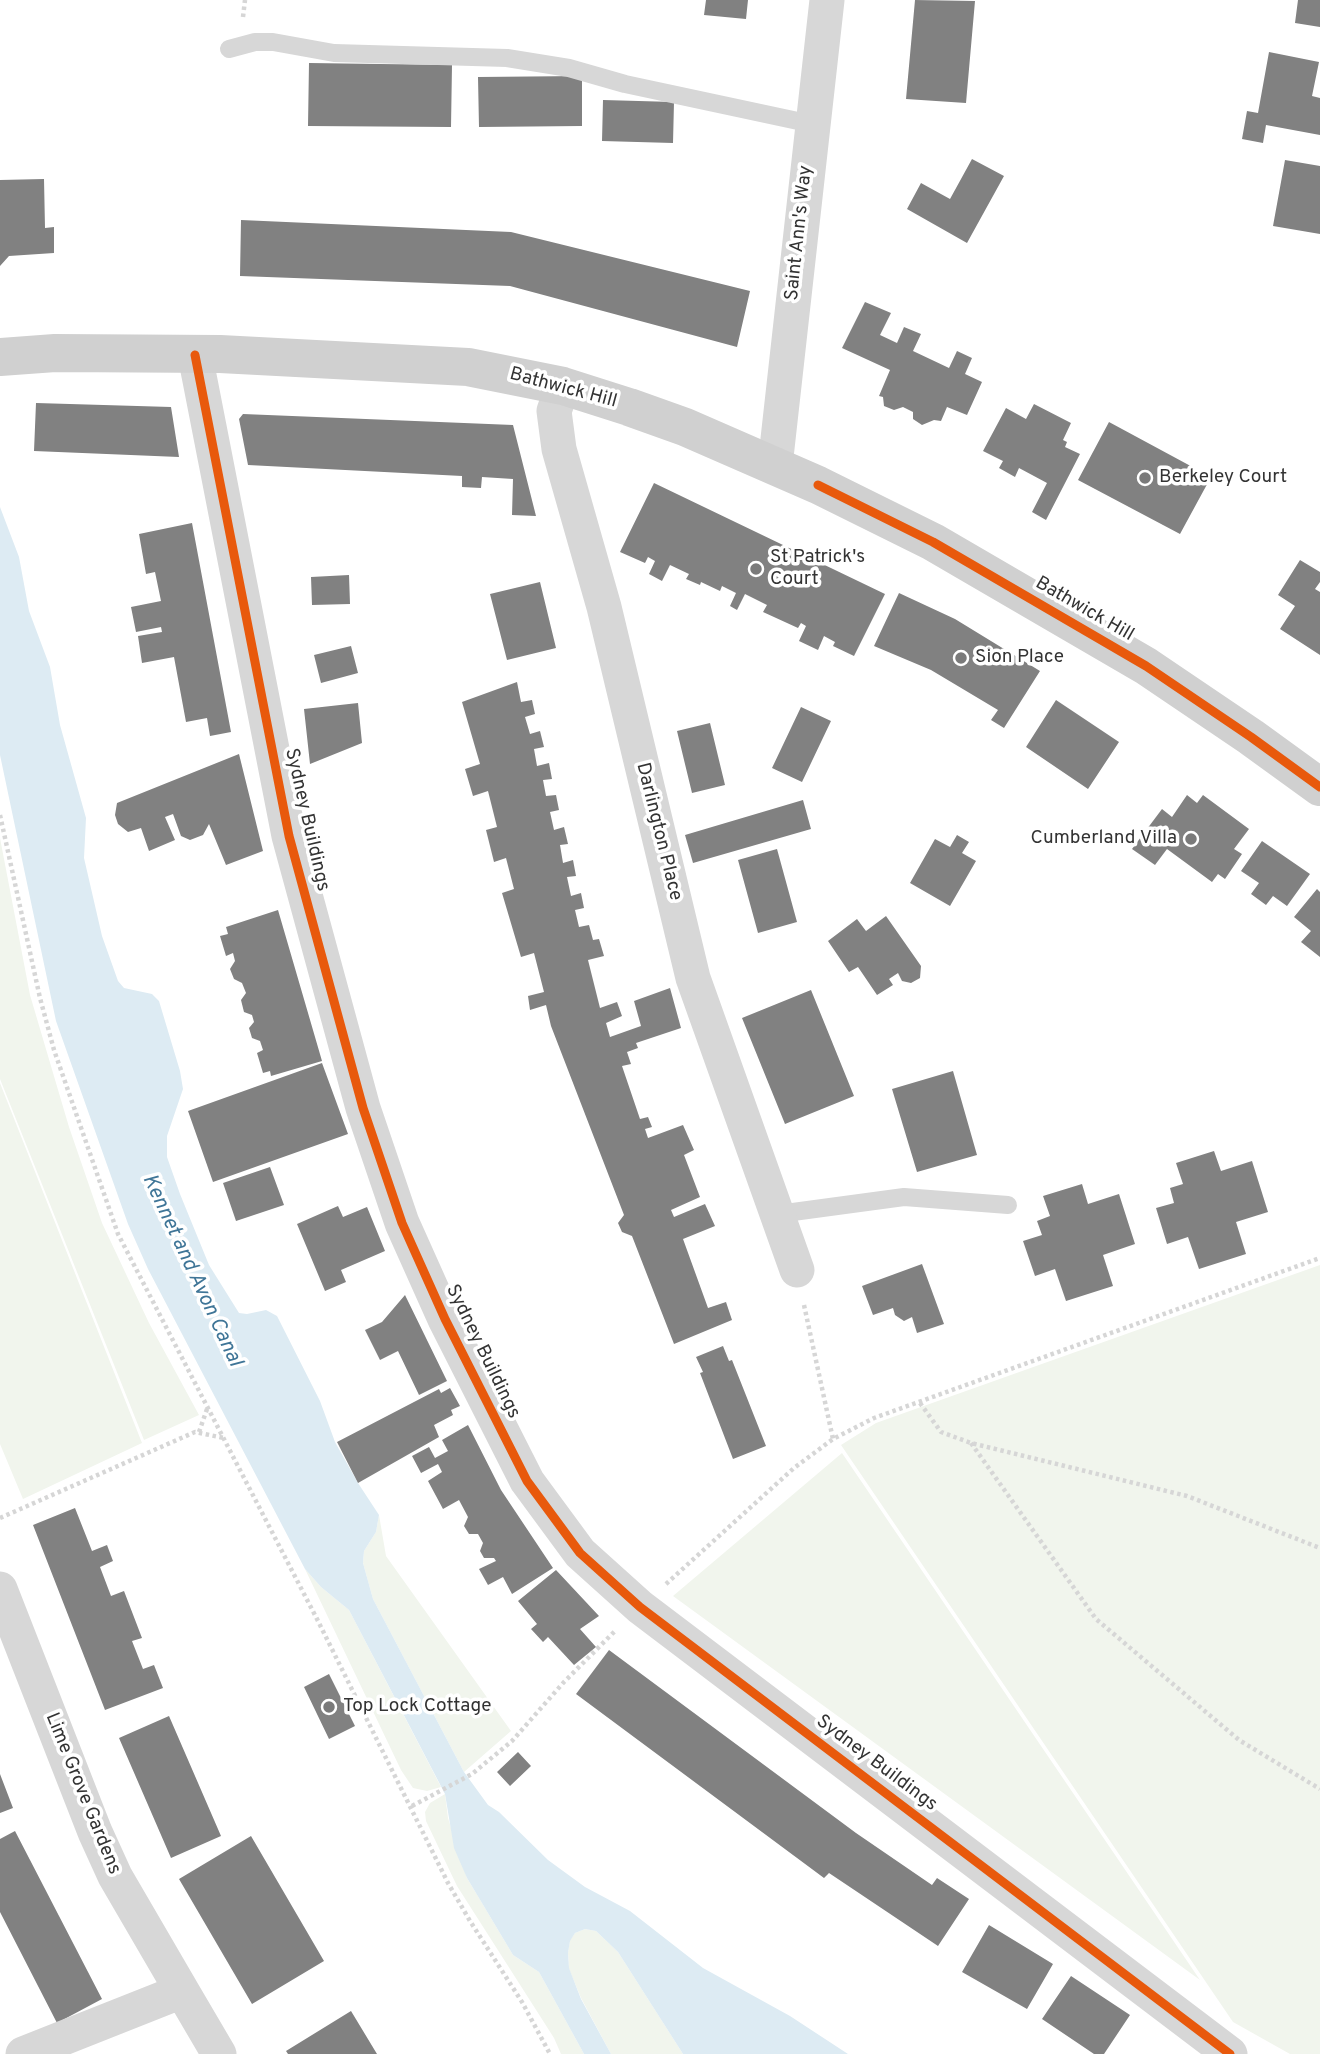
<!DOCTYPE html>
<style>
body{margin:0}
canvas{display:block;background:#fff}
</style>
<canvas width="1320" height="2054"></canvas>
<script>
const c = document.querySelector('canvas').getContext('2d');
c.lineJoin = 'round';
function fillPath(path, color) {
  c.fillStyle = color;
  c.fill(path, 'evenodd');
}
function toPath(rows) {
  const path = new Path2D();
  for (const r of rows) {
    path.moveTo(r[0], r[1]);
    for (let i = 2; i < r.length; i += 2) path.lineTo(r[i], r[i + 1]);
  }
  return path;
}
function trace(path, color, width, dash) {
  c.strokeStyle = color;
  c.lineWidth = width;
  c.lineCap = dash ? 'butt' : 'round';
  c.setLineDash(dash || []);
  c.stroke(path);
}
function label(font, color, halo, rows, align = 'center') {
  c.font = font + ' Overpass,sans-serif';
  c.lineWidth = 7;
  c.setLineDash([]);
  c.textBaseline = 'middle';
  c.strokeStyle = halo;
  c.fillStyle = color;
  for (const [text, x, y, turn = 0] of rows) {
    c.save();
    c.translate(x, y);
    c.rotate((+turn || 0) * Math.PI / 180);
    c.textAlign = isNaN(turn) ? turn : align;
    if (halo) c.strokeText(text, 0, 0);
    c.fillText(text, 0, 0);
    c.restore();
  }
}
const green = toPath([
 [0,838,30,995,69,1127,102,1223,149,1323,199,1415,144,1440,0,1079],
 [0,1083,142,1443,23,1499,0,1444],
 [1320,1265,1320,2054,1290,2054,1233,2022,841,1445,876,1423],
 [842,1453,1200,1980,673,1596],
 [379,1515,386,1556,511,1731,464,1772,373,1599,363,1563,364,1551,376,1532],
 [305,1569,321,1587,349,1610,441,1787,427,1791,413,1788,401,1770],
 [445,1794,448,1818,467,1878,513,1955,539,1972,584,2054,561,2054,554,2038,457,1886,426,1821,425,1812,430,1803],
 [585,1929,596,1931,618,1952,683,2054,611,2054,581,1998,569,1969,568,1953,570,1940,575,1933]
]);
const water = toPath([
 [0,507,19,557,29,611,50,667,60,725,86,818,84,858,102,936,118,981,124,988,152,994,159,1001,180,1071,183,1089,167,1136,167,1157,180,1194,209,1265,239,1313,247,1314,266,1310,277,1316,320,1401,335,1442,358,1483,379,1515,376,1532,364,1551,363,1563,373,1599,464,1772,488,1805,499,1812,548,1860,585,1887,630,1911,703,1968,790,2016,848,2054,683,2054,618,1952,596,1931,585,1929,575,1933,570,1941,568,1953,569,1968,581,1999,611,2054,584,2054,539,1972,513,1955,467,1878,454,1848,445,1794,349,1610,321,1587,305,1569,148,1269,128,1224,56,1021,0,755]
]);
const building = toPath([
 [706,0,748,0,746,19,704,15],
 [915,0,975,1,966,103,906,99],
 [1298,0,1320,0,1320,27,1295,23],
 [1269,52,1319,62,1312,96,1320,98,1320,135,1266,125,1263,143,1242,139,1247,111,1258,113],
 [309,63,452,65,451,127,308,126],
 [582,76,582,126,479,127,478,77],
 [603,100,674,102,673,143,602,141],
 [972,159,1004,176,967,243,907,209,921,183,950,199],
 [1285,160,1320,166,1320,234,1273,226],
 [44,179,45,228,54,227,54,253,9,256,0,266,0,180],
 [241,220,511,232,750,291,737,347,510,286,240,276],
 [865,302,891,313,880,335,897,343,904,327,921,334,913,351,949,368,957,351,972,358,965,374,982,382,967,415,947,407,941,421,934,420,922,425,913,419,913,412,903,407,894,410,884,406,883,397,879,396,890,370,842,348],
 [36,403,171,407,179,457,34,451],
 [1034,404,1071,423,1063,440,1067,442,1065,447,1080,454,1046,520,1032,512,1047,483,1019,468,1015,477,999,468,1003,461,983,451,1006,408,1026,419],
 [243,414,513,425,536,516,512,515,513,479,482,477,481,488,462,487,462,476,248,465,239,419],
 [1109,422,1211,477,1180,534,1078,480],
 [654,483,885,594,854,656,833,646,835,642,824,636,818,650,799,641,806,626,801,623,798,628,763,612,767,605,745,594,737,610,730,606,736,593,722,586,720,591,701,582,700,585,686,579,689,574,670,565,662,581,649,574,655,561,648,557,645,563,620,552],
 [192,523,231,732,210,736,207,718,186,722,174,657,142,663,138,636,162,632,161,627,136,632,131,607,161,601,155,572,146,574,139,534],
 [1300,560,1320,572,1320,582,1315,589,1320,592,1320,655,1280,629,1295,606,1278,595],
 [349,575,350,604,312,605,311,577],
 [540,582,556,648,507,660,490,594],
 [899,593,955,619,1040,671,1004,728,991,720,998,710,931,670,874,646],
 [351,646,358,673,321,683,314,655],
 [517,682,521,702,532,700,535,714,525,717,530,734,540,731,544,747,534,749,537,766,549,763,552,779,543,780,546,796,556,795,559,810,550,812,554,830,564,827,568,844,560,845,563,863,573,860,576,876,567,877,571,896,581,893,584,908,575,910,579,927,589,925,593,940,599,939,604,956,588,960,600,1008,617,1002,622,1016,606,1023,610,1037,641,1026,634,1001,670,988,681,1028,636,1043,638,1048,627,1052,631,1064,622,1066,640,1119,648,1117,652,1127,645,1129,648,1138,683,1125,694,1150,684,1155,700,1197,671,1210,674,1217,705,1204,715,1226,683,1239,708,1308,726,1302,732,1320,674,1344,632,1236,622,1232,618,1223,624,1215,551,1026,546,1005,530,1010,528,996,544,992,534,953,521,957,502,893,514,889,506,858,494,862,486,830,497,827,488,791,473,796,465,769,480,764,462,702],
 [1056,700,1119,742,1088,789,1026,747],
 [358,703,362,743,310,764,304,709],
 [801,707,831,721,802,782,772,768],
 [710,723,725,785,692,793,677,731],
 [239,754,263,851,226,865,209,824,203,835,190,840,181,836,173,814,165,817,175,840,149,851,141,828,128,832,118,824,115,815,117,803],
 [1187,795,1197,803,1203,795,1249,829,1234,849,1242,854,1225,879,1218,874,1212,882,1167,849,1155,865,1132,849,1162,809,1172,817],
 [803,800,811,829,693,863,685,835],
 [957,835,969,842,962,853,976,861,950,906,910,883,935,839,950,847],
 [1262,841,1310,874,1287,906,1273,896,1266,905,1251,894,1259,883,1241,871],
 [777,849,797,922,758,933,738,860],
 [1317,889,1320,892,1320,957,1301,942,1311,931,1294,917],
 [278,910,322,1061,271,1076,270,1071,263,1073,257,1053,263,1050,260,1041,252,1038,249,1028,254,1022,252,1015,244,1012,241,1000,246,993,242,983,234,979,230,969,235,961,233,953,226,956,220,936,228,934,226,927],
 [886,916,921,966,920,978,911,983,902,981,898,973,889,979,893,985,877,995,858,967,849,972,828,941,857,919,866,931],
 [811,990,854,1096,785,1124,742,1018],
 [322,1063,348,1134,213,1182,188,1111],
 [953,1071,977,1155,917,1172,892,1089],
 [1214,1151,1221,1171,1252,1161,1268,1212,1236,1222,1246,1254,1199,1269,1188,1237,1167,1244,1156,1208,1174,1203,1170,1188,1183,1184,1176,1163],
 [270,1167,284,1205,236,1221,223,1183],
 [1082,1184,1088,1204,1119,1194,1135,1244,1103,1255,1113,1286,1066,1301,1055,1269,1035,1276,1023,1241,1042,1235,1037,1221,1050,1216,1043,1196],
 [338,1206,343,1217,367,1207,385,1251,341,1270,346,1282,325,1291,297,1224],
 [922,1264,944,1324,917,1333,912,1317,904,1321,895,1315,893,1308,873,1315,862,1286],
 [405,1295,447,1381,419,1395,398,1351,380,1360,365,1330,382,1322],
 [723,1346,729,1361,732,1360,766,1446,733,1459,700,1373,703,1372,696,1357],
 [450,1388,460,1406,451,1410,453,1415,434,1425,439,1437,358,1483,337,1442,439,1389,441,1393],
 [468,1425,501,1490,553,1568,512,1594,503,1577,488,1585,479,1569,496,1561,494,1558,484,1558,480,1551,483,1543,478,1534,469,1534,464,1526,468,1517,459,1500,443,1509,428,1481,442,1472,438,1464,421,1473,412,1456,429,1447,435,1458,448,1451,442,1440],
 [75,1508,92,1551,107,1545,113,1561,100,1567,111,1596,124,1591,142,1638,132,1641,143,1669,154,1665,163,1688,105,1710,33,1525],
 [556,1570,599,1616,580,1629,596,1647,574,1665,548,1637,543,1642,531,1629,537,1624,518,1601],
 [609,1650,856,1833,932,1885,937,1878,969,1899,938,1946,829,1873,824,1878,576,1694],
 [329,1674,355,1726,329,1739,304,1687],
 [169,1716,221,1836,171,1858,119,1738],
 [518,1752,531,1766,510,1786,497,1772],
 [0,1774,13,1808,0,1813],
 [15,1831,102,1999,57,2023,0,1912,0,1839],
 [251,1836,324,1961,252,2004,179,1879],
 [989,1925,1053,1964,1027,2009,962,1972],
 [1071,1976,1130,2015,1104,2054,1094,2054,1042,2019],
 [351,2011,377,2054,288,2054,286,2051]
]);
const path = toPath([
 [243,17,245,0],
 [0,815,40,998,54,1050,118,1234,318,1621,448,1883,470,1921,522,2002,550,2054],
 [804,1305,833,1439],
 [920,1403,941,1432,971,1443,1187,1496,1320,1548],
 [199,1432,207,1409],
 [971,1443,1096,1619,1239,1740,1320,1789],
 [0,1518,195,1432,224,1438],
 [666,1584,794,1468,833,1439,874,1418,1320,1258],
 [412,1806,472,1774,512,1741,564,1682,616,1630]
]);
const lane = toPath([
 [229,49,255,42,273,42,334,53,507,58,569,68,625,84,812,124],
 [778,1214,904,1197,1008,1205]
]);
const street = toPath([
 [195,355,289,836,363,1108,402,1223,445,1319,527,1481,580,1553,640,1607,1230,2054],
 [563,386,554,411,559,449,604,607,693,978,797,1270],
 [775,466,827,0],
 [0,1589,95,1832,115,1876,182,1991],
 [23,2054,182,1991,219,2054]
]);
const secondary = toPath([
 [0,357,55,353,220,354,468,367,563,386,629,407,685,427,818,485,933,542,1146,666,1251,737,1320,787]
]);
const cycleway = toPath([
 [195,355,289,836,363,1108,402,1223,445,1319,527,1481,580,1553,640,1607,1230,2054],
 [818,485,933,542,1146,666,1251,737,1320,787]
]);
const markers = [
 [1145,478,7,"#7a7a7a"],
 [756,569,7,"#7a7a7a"],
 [961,658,7,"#7a7a7a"],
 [1191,839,7,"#7a7a7a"],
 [329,1707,7,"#7a7a7a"]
];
const streetNames = [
 ["Saint Ann's Way",800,233,-84],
 ["Bathwick Hill",563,389,15],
 ["Bathwick Hill",1084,610,30],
 ["Sydney Buildings",306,820,77],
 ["Darlington Place",658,832,76],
 ["Sydney Buildings",482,1352,64],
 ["Sydney Buildings",876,1764,37],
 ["Lime Grove Gardens",82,1794,68]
];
const poiNames = [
 ["Berkeley Court",1159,478],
 ["St Patrick's",770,558],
 ["Court",770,580],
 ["Sion Place",975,658],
 ["Cumberland Villa",1177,839,"right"],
 ["Top Lock Cottage",343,1707]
];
const waterNames = [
 ["Kennet and Avon Canal",191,1271,65]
];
fillPath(green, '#f1f5ed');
fillPath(water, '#ddebf3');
fillPath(building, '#818181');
trace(path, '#d6d6d6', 4.5, [3.5, 3.5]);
trace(lane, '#d7d7d7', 18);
trace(street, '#d7d7d7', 35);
trace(secondary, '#d0d0d0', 38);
trace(cycleway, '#e8590c', 9);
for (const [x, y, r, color] of markers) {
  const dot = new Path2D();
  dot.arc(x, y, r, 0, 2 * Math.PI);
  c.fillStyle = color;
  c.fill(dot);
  trace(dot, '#fff', 2.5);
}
label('19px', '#333', '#fff', streetNames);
label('19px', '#333', '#fff', poiNames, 'left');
label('italic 21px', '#3f7597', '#fff', waterNames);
</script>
